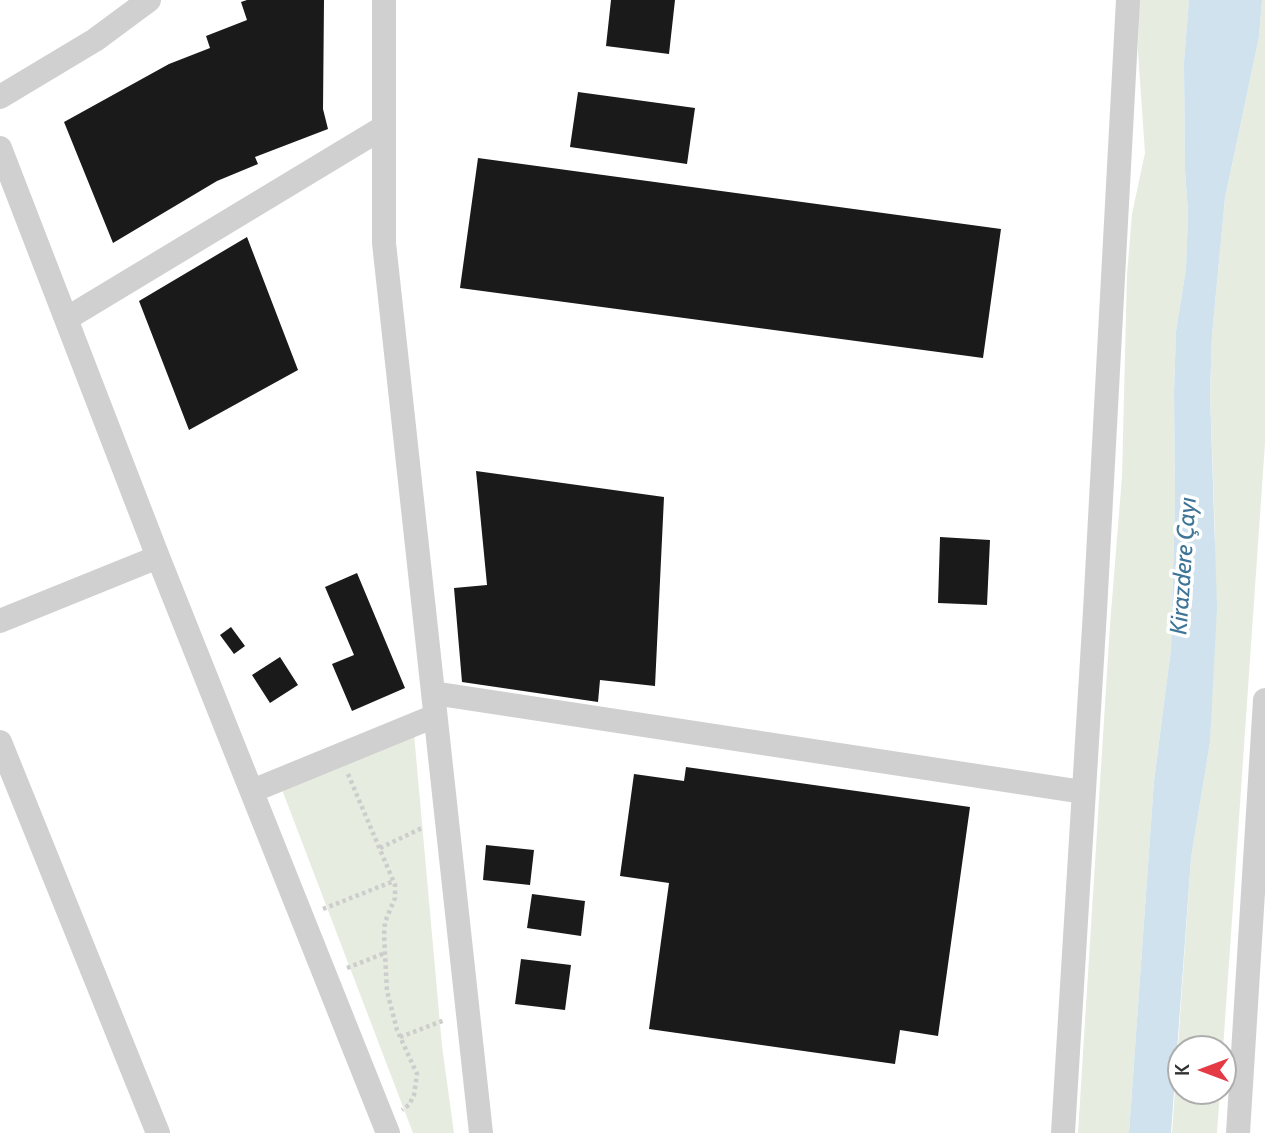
<!DOCTYPE html>
<meta charset="utf-8">
<style>
body{margin:0}
#map{position:relative;width:1265px;height:1133px;overflow:hidden;background:#fff;font-family:Cabin,sans-serif}
canvas{display:block}
.north{position:absolute;left:1167px;top:1035px;width:70px;height:70px;box-sizing:border-box;background:#fff;border:2px solid #adadad;border-radius:50%;rotate:270deg;font-size:19px;font-weight:700;line-height:28px;text-align:center;color:#333}
.north::after{content:'';display:block;margin:auto;width:24px;height:32px;background:#e63946;clip-path:polygon(50% 0,100% 100%,50% 72%,0 100%)}
</style>
<div id="map">
<canvas width="1265" height="1133"></canvas>
<div class="north">K</div>
</div>
<script>
const c = document.querySelector('canvas').getContext('2d');
c.lineJoin = 'round';
function fillPath(path, color) {
  c.fillStyle = color;
  c.fill(path, 'evenodd');
}
function toPath(rows) {
  const path = new Path2D();
  for (const r of rows) {
    path.moveTo(r[0], r[1]);
    for (let i = 2; i < r.length; i += 2) path.lineTo(r[i], r[i + 1]);
  }
  return path;
}
function trace(path, color, width, dash) {
  c.strokeStyle = color;
  c.lineWidth = width;
  c.lineCap = dash ? 'butt' : 'round';
  c.setLineDash(dash || []);
  c.stroke(path);
}
function label(font, color, halo, rows, align = 'center') {
  c.font = font + ' Cabin,sans-serif';
  c.lineWidth = 7;
  c.setLineDash([]);
  c.textBaseline = 'middle';
  c.strokeStyle = halo;
  c.fillStyle = color;
  for (const [text, x, y, turn = 0] of rows) {
    c.save();
    c.translate(x, y);
    c.rotate((+turn || 0) * Math.PI / 180);
    c.textAlign = isNaN(turn) ? turn : align;
    if (halo) c.strokeText(text, 0, 0);
    c.fillText(text, 0, 0);
    c.restore();
  }
}
const green = toPath([
 [1139,0,1189,0,1184,62,1185,171,1188,212,1186,269,1176,331,1174,392,1175,499,1171,649,1154,781,1129,1133,1078,1133,1110,625,1122,477,1127,275,1132,214,1145,153,1138,52],
 [1262,0,1265,0,1265,443,1223,1049,1181,1049,1181,1091,1220,1091,1217,1133,1172,1133,1191,858,1210,742,1215,534,1210,394,1212,335,1225,198,1259,37],
 [414,734,442,1046,454,1133,413,1133,281,787]
]);
const water = toPath([
 [1189,0,1262,0,1259,37,1225,198,1212,335,1210,394,1217,607,1210,742,1191,858,1171,1133,1129,1133,1154,781,1171,649,1175,499,1174,392,1176,331,1186,269,1188,212,1185,171,1184,62]
]);
const building = toPath([
 [247,0,324,0,323,109,328,129,255,157,258,164,217,181,113,243,64,122,169,64,210,48,206,36,247,20,241,2],
 [611,0,675,0,669,54,606,46],
 [578,92,695,108,687,164,570,147],
 [478,158,1001,229,983,358,460,288],
 [247,237,298,370,189,430,139,301],
 [476,471,664,497,655,686,600,680,598,702,462,682,454,588,487,585],
 [940,537,990,540,987,605,938,603],
 [357,573,405,688,352,711,332,664,354,655,325,587],
 [231,627,245,646,234,654,220,635],
 [280,657,298,685,270,703,252,675],
 [686,767,970,807,938,1036,900,1030,895,1064,649,1029,669,883,620,876,634,774,684,781],
 [486,845,534,850,530,885,483,880],
 [532,894,585,901,581,936,527,928],
 [521,959,571,965,565,1010,515,1004]
]);
const path = toPath([
 [348,774,395,885,395,898,385,922,384,935,387,991,397,1030,417,1074,414,1095,409,1105,402,1110],
 [380,848,424,827],
 [323,909,394,881],
 [347,968,385,953],
 [400,1037,445,1020]
]);
const minor = toPath([
 [384,0,384,243,481,1133],
 [0,97,95,40,149,0],
 [0,148,158,557,388,1133],
 [66,319,384,127],
 [0,621,158,557],
 [433,693,1083,792],
 [0,742,158,1133],
 [252,791,435,716],
 [1063,1133,1095,611,1128,0],
 [1238,1133,1265,700]
]);
const waterNames = [
 ["Kirazdere Çayı",1184,566,-86]
];
fillPath(green, '#e6ecdf');
fillPath(water, '#cfe2ee');
fillPath(building, '#1a1a1a');
trace(path, '#cdcdcd', 4.5, [3.5, 3.5]);
trace(minor, '#d0d0d0', 24);
label('italic 24px', '#3f7597', '#fff', waterNames);
</script>
